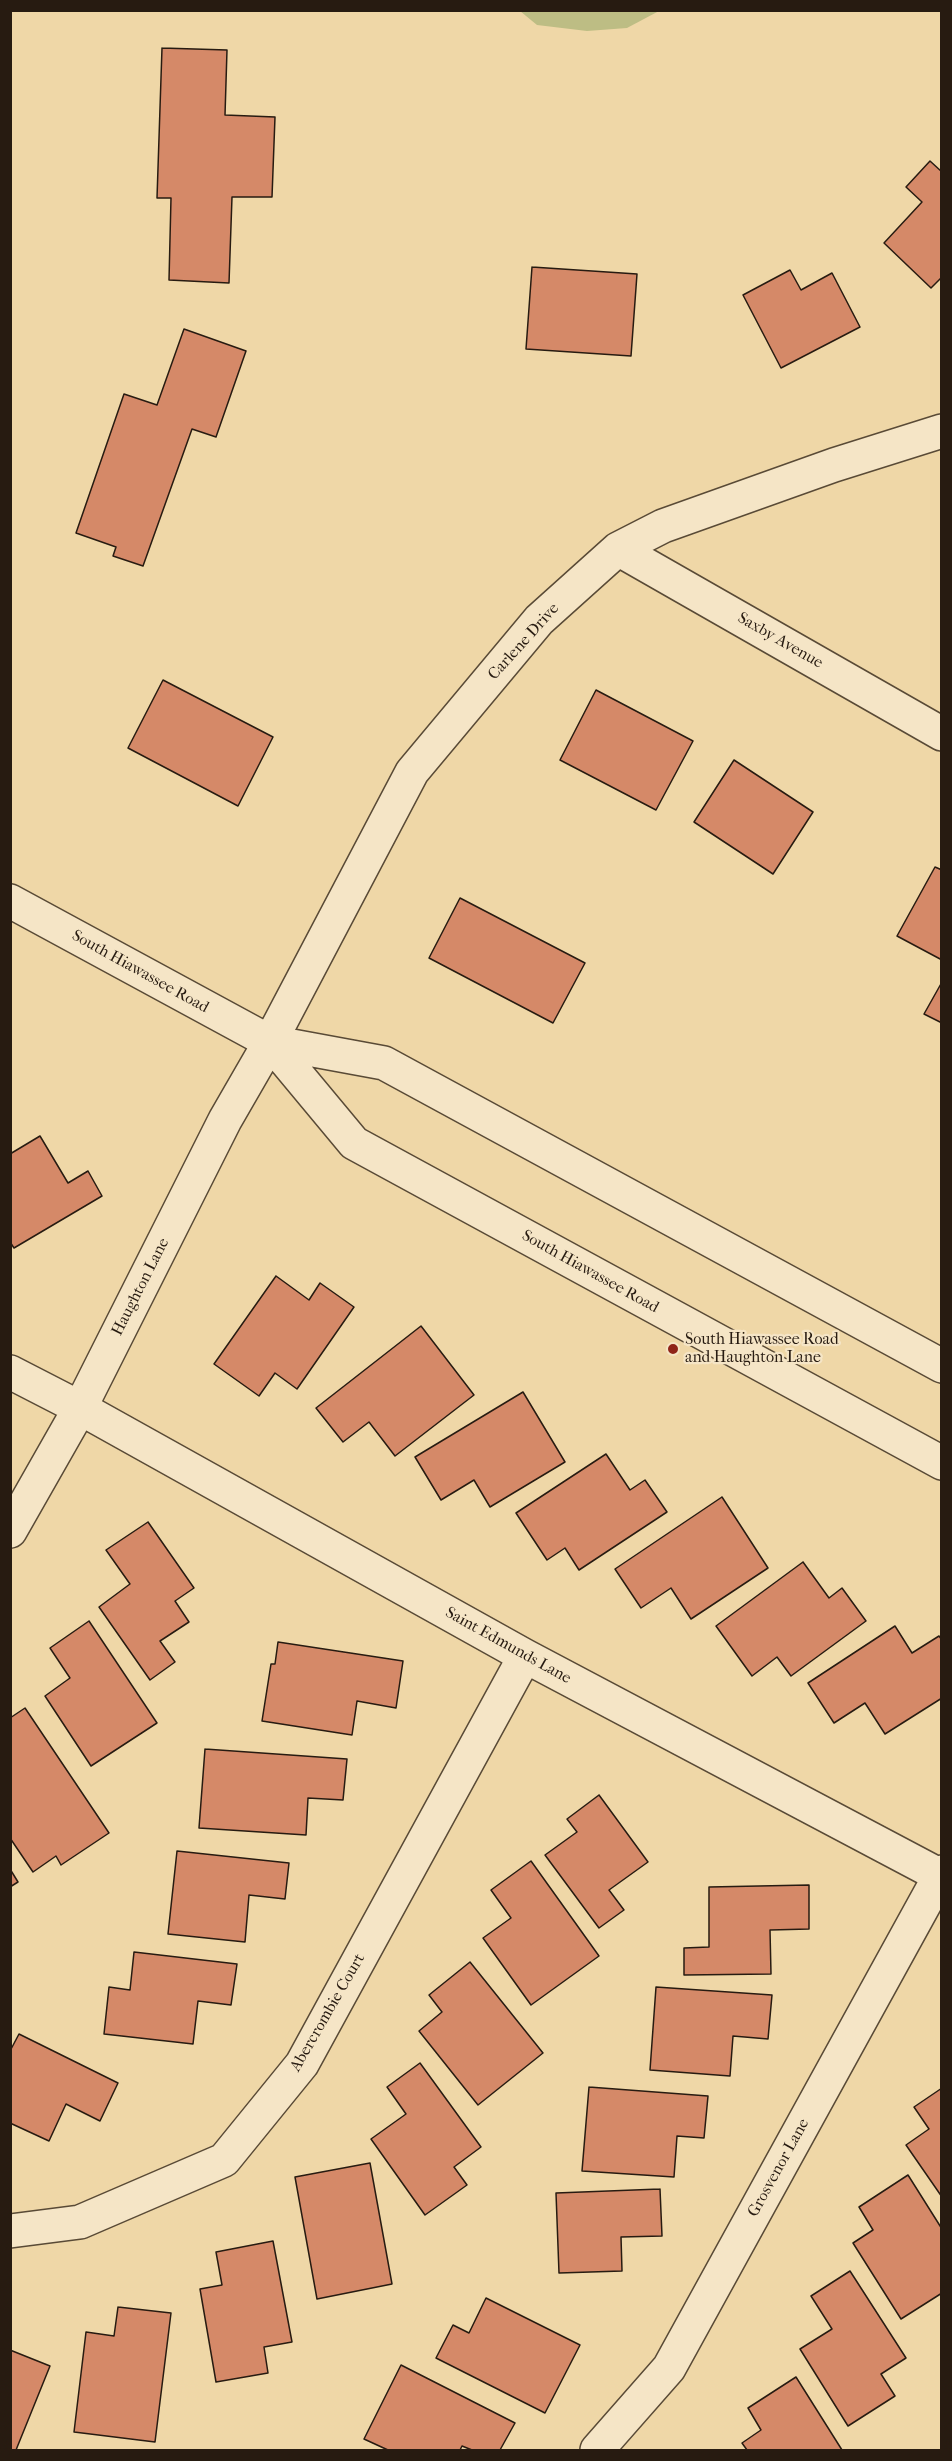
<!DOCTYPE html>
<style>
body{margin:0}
#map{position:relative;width:952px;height:2461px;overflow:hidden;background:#efd7a7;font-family:"IM FELL French Canon",serif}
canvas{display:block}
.frame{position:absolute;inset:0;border:12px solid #271b11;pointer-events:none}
</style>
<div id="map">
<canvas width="952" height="2461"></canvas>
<div class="frame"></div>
</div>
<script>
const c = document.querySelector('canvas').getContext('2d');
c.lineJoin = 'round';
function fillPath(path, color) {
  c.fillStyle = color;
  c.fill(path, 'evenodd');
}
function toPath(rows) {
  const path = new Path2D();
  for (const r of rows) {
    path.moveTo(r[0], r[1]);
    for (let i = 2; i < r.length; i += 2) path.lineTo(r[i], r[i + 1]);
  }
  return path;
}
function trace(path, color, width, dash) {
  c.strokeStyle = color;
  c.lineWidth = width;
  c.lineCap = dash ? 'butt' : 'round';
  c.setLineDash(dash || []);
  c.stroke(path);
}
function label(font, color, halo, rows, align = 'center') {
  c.font = font + ' "IM FELL French Canon",serif';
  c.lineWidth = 4.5;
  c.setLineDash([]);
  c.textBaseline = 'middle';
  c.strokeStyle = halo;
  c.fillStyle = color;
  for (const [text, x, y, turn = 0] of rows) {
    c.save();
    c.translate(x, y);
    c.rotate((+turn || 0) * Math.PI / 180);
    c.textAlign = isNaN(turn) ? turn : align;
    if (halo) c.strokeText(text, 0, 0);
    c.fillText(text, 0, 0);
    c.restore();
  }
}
const green = toPath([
 [520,11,659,11,627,28,587,31,537,25]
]);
const building = toPath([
 [162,48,227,50,225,115,275,117,272,197,232,197,229,283,169,280,171,198,157,198,162,48],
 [930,161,942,172,942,277,931,288,884,243,922,202,906,187,930,161],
 [532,267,637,274,631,356,526,349,532,267],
 [790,270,801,290,832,273,860,327,781,368,743,295,790,270],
 [184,329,246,351,216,437,192,429,143,566,113,556,116,547,76,533,124,394,157,405,184,329],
 [163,680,273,737,238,806,128,748,163,680],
 [596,690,693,741,656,810,560,760,596,690],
 [734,760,813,812,773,874,694,822,734,760],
 [935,867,942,870,942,960,897,936,935,867],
 [460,898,585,963,553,1023,429,958,460,898],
 [942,982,942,1023,924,1014,942,982],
 [40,1136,68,1183,88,1171,102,1196,14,1248,10,1242,10,1154,40,1136],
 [276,1276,309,1300,320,1283,354,1307,297,1389,275,1373,259,1396,214,1364,276,1276],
 [421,1326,474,1395,395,1456,369,1422,343,1442,316,1408,421,1326],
 [523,1392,565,1462,490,1507,474,1480,441,1500,415,1457,523,1392],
 [606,1454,630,1490,645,1480,667,1512,579,1570,565,1548,547,1560,516,1513,606,1454],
 [722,1497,768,1568,691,1619,671,1588,641,1608,615,1569,722,1497],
 [148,1522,194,1588,175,1601,189,1622,160,1641,175,1662,150,1680,99,1607,130,1584,106,1550,148,1522],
 [803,1562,829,1598,842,1588,866,1621,791,1676,777,1657,752,1676,716,1626,803,1562],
 [89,1621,157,1723,91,1766,45,1696,70,1678,50,1648,89,1621],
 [895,1626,912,1653,939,1636,942,1640,942,1698,885,1734,865,1703,834,1723,808,1683,895,1626],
 [278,1642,403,1661,396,1708,357,1701,352,1735,262,1721,271,1664,275,1664,278,1642],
 [25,1708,109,1833,61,1865,56,1856,33,1872,10,1838,10,1718,25,1708],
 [205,1749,347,1759,343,1800,308,1798,306,1835,199,1828,205,1749],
 [599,1795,648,1862,609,1890,624,1910,599,1928,545,1855,577,1832,567,1819,599,1795],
 [177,1851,289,1863,285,1899,249,1895,245,1942,168,1934,177,1851],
 [531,1861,599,1956,531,2005,483,1938,511,1918,491,1890,531,1861],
 [10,1869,18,1882,10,1887,10,1869],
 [809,1885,809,1929,770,1930,771,1974,684,1975,684,1948,709,1947,709,1887,809,1885],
 [134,1952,237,1964,231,2005,198,2001,193,2044,104,2034,109,1987,130,1990,134,1952],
 [470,1962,543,2053,478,2105,419,2031,442,2012,429,1995,470,1962],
 [656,1987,772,1995,768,2039,733,2036,730,2076,650,2070,656,1987],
 [19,2034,118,2083,100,2121,66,2104,49,2141,10,2123,10,2051,19,2034],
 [420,2063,481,2147,454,2167,467,2185,425,2215,371,2139,406,2114,387,2087,420,2063],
 [589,2087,708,2096,704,2138,677,2136,674,2177,582,2171,589,2087],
 [942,2088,942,2197,906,2145,929,2129,914,2107,942,2088],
 [370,2163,392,2284,317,2299,295,2177,370,2163],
 [908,2175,942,2229,942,2293,901,2319,853,2243,873,2230,859,2207,908,2175],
 [660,2189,662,2236,621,2237,622,2271,559,2273,556,2193,660,2189],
 [273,2241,292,2342,264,2347,268,2373,216,2382,200,2289,222,2285,216,2252,273,2241],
 [850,2271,906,2358,881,2374,895,2396,848,2426,800,2349,832,2329,811,2296,850,2271],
 [486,2298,580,2345,545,2413,436,2358,453,2325,469,2333,486,2298],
 [118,2307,171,2313,155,2442,74,2432,86,2332,114,2336,118,2307],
 [10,2350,50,2366,16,2450,10,2450,10,2350],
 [401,2365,515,2423,500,2450,472,2450,462,2446,460,2450,388,2450,364,2439,401,2365],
 [796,2377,842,2450,747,2450,742,2443,761,2430,748,2408,796,2377]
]);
const minor = toPath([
 [618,549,942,734],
 [10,901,270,1042,384,1063,942,1366],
 [270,1042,354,1143,942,1463],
 [10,1372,80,1408,525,1656,939,1875],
 [10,1531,80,1408,225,1120,270,1042,412,772,539,620,618,549,663,526,834,465,942,431],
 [10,2231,80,2222,224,2160,302,2064,525,1656],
 [597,2450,669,2368,942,1872]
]);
const markers = [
 [673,1349,6,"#8f2418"]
];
const streetNames = [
 ["Saxby Avenue",780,641,30],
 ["Carlene Drive",524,642,-48],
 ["South Hiawassee Road",140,972,29],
 ["South Hiawassee Road",590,1272,29],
 ["Haughton Lane",141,1287,-63],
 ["Saint Edmunds Lane",508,1646,29],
 ["Abercrombie Court",328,2013,-60],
 ["Grosvenor Lane",779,2168,-61]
];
const poiNames = [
 ["South Hiawassee Road",685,1340],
 ["and Haughton Lane",685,1358]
];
fillPath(green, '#bdbd84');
fillPath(building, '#d58968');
trace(building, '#271b11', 1.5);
trace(minor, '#594a36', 36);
trace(minor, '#f5e5c6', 33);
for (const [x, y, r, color] of markers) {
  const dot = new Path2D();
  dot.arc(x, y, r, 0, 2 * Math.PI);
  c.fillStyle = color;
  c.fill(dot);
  trace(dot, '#f5e5c6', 2);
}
label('16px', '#271b11', '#f5e5c6', streetNames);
label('16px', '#271b11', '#f5e5c6', poiNames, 'left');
</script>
